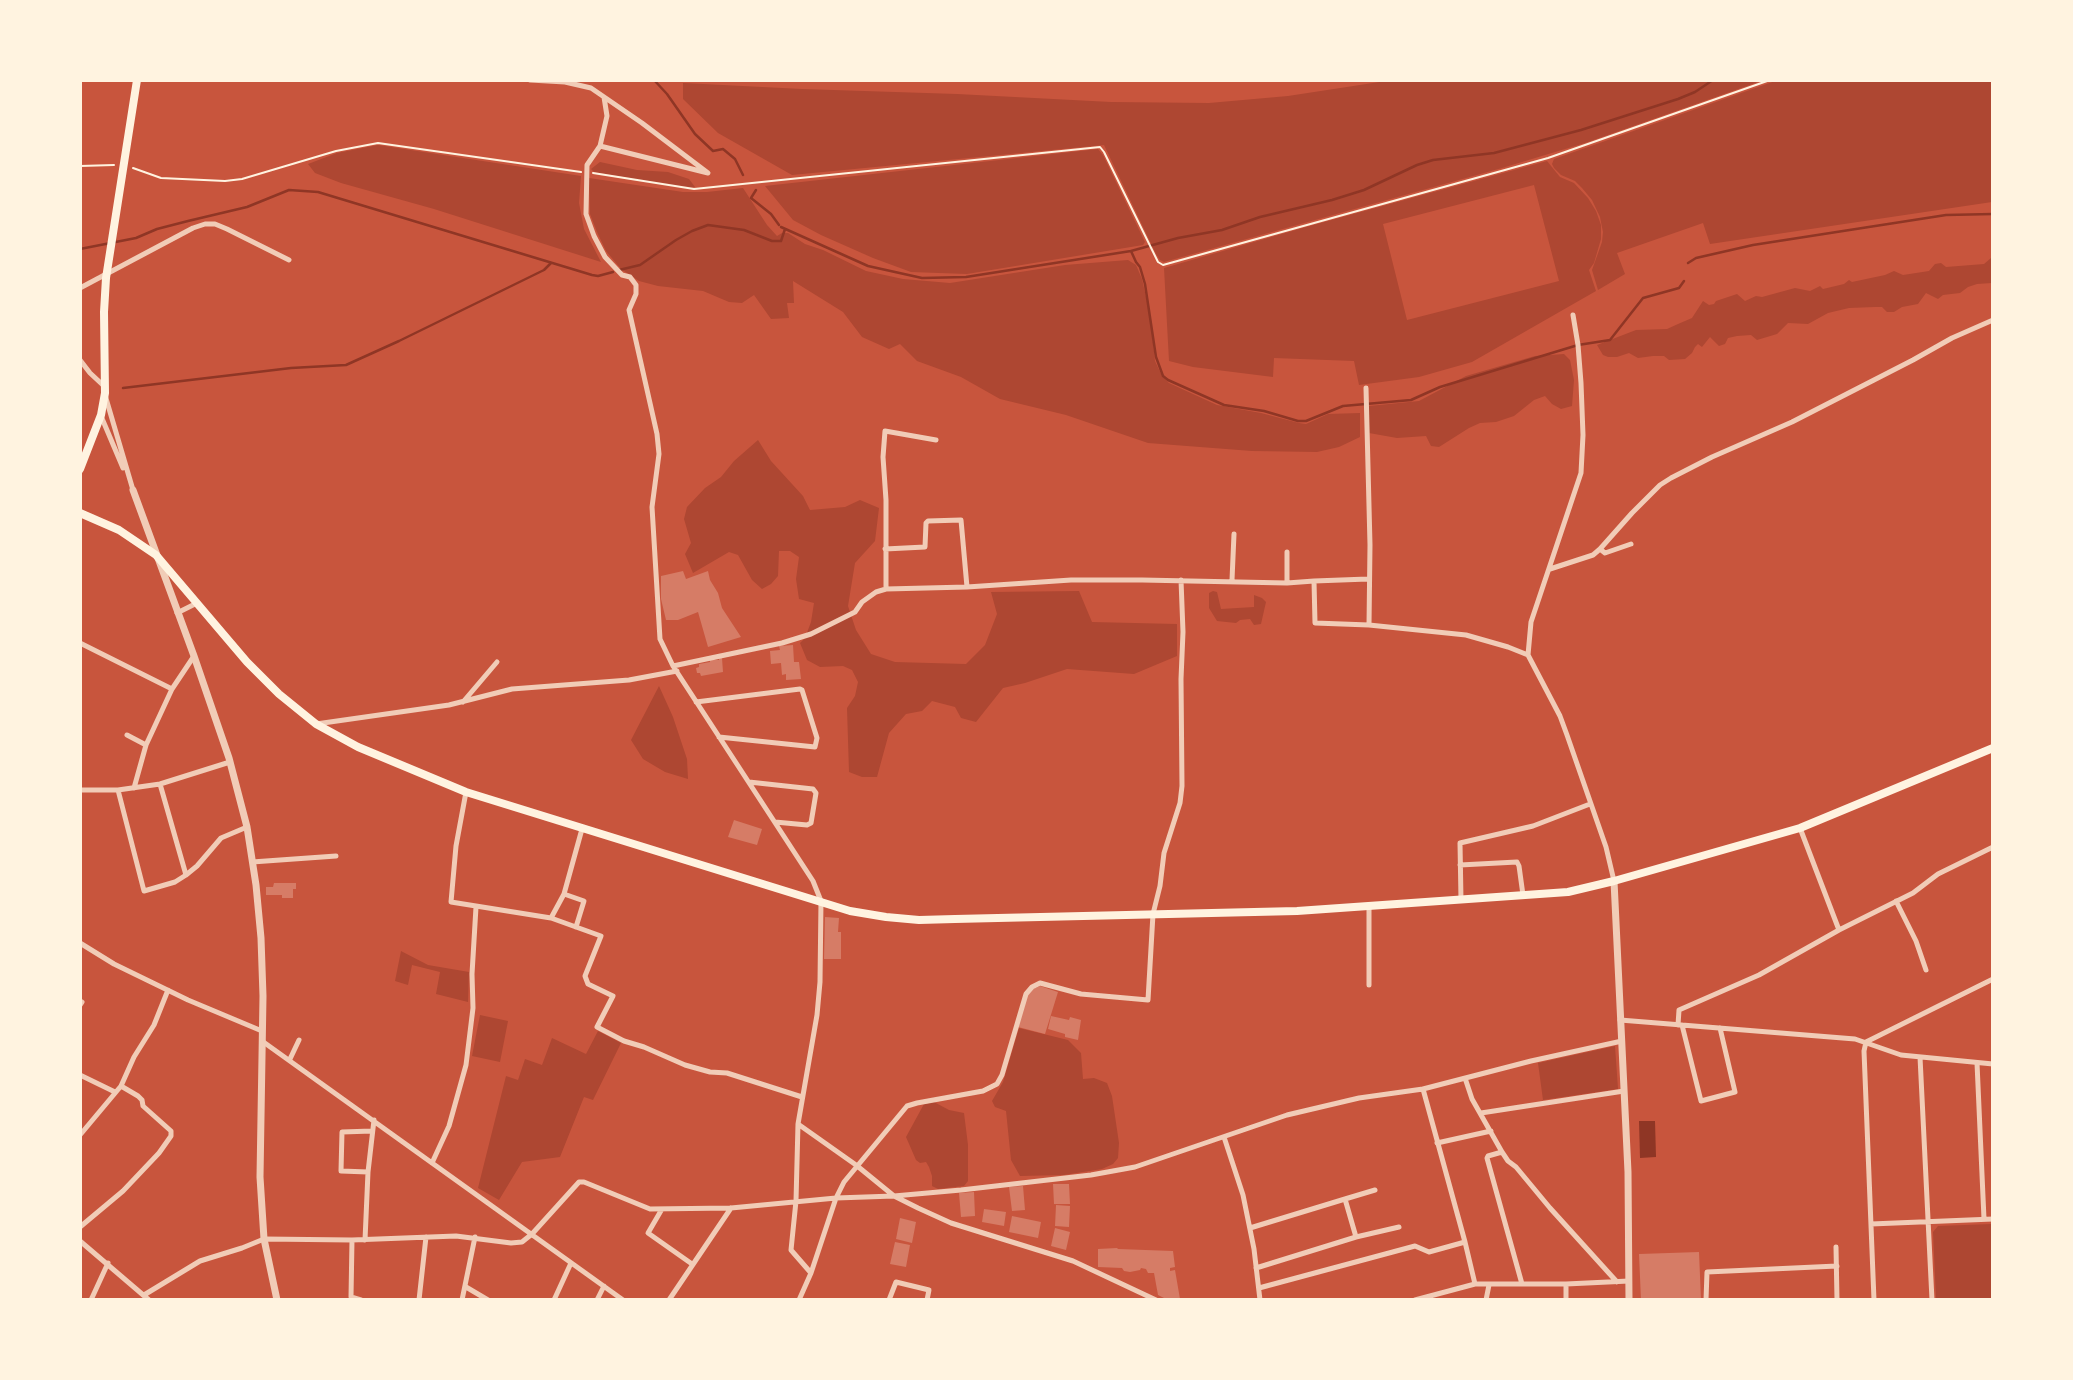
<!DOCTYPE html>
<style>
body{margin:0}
#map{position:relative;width:2073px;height:1380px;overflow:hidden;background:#c8553d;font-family:"IBM Plex Sans",sans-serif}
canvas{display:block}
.frame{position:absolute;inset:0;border:82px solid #fff3e0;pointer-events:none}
</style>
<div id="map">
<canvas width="2073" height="1380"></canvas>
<div class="frame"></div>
</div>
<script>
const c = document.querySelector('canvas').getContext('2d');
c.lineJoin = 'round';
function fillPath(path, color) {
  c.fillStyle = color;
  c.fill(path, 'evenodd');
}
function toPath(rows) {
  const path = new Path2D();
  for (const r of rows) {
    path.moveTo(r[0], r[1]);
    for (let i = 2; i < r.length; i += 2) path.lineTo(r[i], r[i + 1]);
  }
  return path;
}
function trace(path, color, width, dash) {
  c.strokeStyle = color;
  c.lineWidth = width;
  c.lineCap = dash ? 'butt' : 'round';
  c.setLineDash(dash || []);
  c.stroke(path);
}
const green = toPath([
 [1778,80,1992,81,1992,202,1710,244,1703,223,1617,253,1625,274,1598,290,1592,270,1602,242,1603,232,1600,217,1592,200,1582,188,1575,181,1561,175,1554,168,1552,164,1554,159],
 [1386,81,1761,81,1585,143,1502,168,1164,262,1160,260,1156,254,1104,145,792,175,718,133,683,99,683,83,802,89,957,94,1111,102,1209,103,1288,96],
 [378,145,581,176,579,203,584,229,601,262,434,209,341,183,315,173,308,164,337,153],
 [1098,149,1103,155,1145,242,1143,245,967,274,911,272,873,258,821,235,793,220,765,186],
 [1547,161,1560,177,1574,183,1588,198,1596,211,1601,225,1601,239,1594,263,1589,270,1596,291,1472,362,1419,377,1359,385,1354,361,1274,358,1273,377,1193,367,1169,361,1164,268,1306,227],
 [1534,185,1559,281,1407,320,1383,224],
 [600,162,637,170,668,172,689,179,695,187,687,188,594,172,591,169],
 [589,178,683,192,707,192,743,188,767,225,777,236,782,233,788,233,805,244,823,250,866,271,903,279,950,283,1065,265,1128,260,1136,265,1142,279,1150,315,1155,361,1162,376,1169,383,1217,405,1261,413,1299,423,1306,424,1328,414,1360,413,1360,437,1339,447,1317,452,1252,451,1148,443,1066,415,1000,399,961,377,917,361,900,344,889,349,862,337,843,312,793,281,794,303,787,303,789,318,771,319,754,295,742,303,729,302,703,291,658,286,639,281,621,269,606,251,597,232,590,214],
 [1991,258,1992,258,1992,283,1977,284,1968,287,1960,293,1943,295,1938,299,1926,293,1918,304,1902,307,1894,312,1887,312,1882,307,1875,307,1849,308,1828,313,1808,324,1788,323,1777,334,1757,340,1751,335,1737,336,1728,338,1725,344,1719,346,1710,337,1702,347,1698,344,1695,347,1692,353,1685,359,1669,360,1664,356,1653,356,1638,358,1629,353,1617,357,1608,357,1603,355,1597,345,1636,330,1667,329,1678,324,1692,318,1703,301,1709,305,1714,304,1716,301,1737,294,1745,301,1756,296,1762,297,1795,288,1810,291,1820,286,1823,289,1844,284,1849,280,1852,282,1885,275,1894,271,1903,275,1929,271,1935,264,1941,263,1946,267,1984,264],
 [1564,354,1570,360,1574,380,1572,406,1561,409,1552,404,1545,396,1534,400,1514,416,1496,422,1480,423,1469,428,1439,447,1431,446,1426,436,1397,438,1369,433,1369,406,1419,401,1466,376,1535,356],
 [758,440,771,461,803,496,810,510,845,507,860,500,879,508,875,541,855,563,848,606,856,630,871,654,895,662,966,664,985,645,997,614,991,592,1079,591,1092,622,1177,624,1177,656,1134,674,1067,669,1025,683,1003,688,976,722,961,718,955,707,932,701,922,711,906,714,889,733,877,777,862,777,849,772,847,708,855,696,858,682,852,670,843,666,820,667,807,660,800,643,805,638,811,622,814,603,799,599,796,579,799,557,790,551,779,551,778,576,771,584,762,589,752,580,738,555,729,552,693,573,685,554,691,543,684,519,687,507,705,488,721,477,734,461],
 [1213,591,1217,592,1221,609,1254,607,1254,595,1262,598,1266,602,1261,624,1254,625,1250,619,1240,620,1236,623,1217,621,1209,608,1209,593],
 [659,686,673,717,687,759,688,779,665,772,643,759,631,740],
 [401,951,428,965,469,972,468,1002,436,994,440,972,412,965,408,985,395,981],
 [480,1015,508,1021,500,1062,472,1056],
 [1019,1028,1068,1040,1081,1053,1083,1079,1094,1078,1107,1083,1112,1096,1119,1143,1118,1158,1113,1164,1102,1169,1064,1175,1020,1176,1011,1160,1006,1111,995,1107,992,1101,1003,1082],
 [598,1031,621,1043,593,1100,584,1097,560,1157,522,1162,499,1200,478,1188,506,1076,518,1080,525,1059,542,1065,552,1038,586,1054],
 [1615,1046,1618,1089,1543,1100,1538,1063],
 [934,1102,949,1110,964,1113,968,1145,968,1181,964,1186,938,1189,932,1186,932,1176,929,1167,926,1162,920,1163,916,1160,906,1137,924,1104],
 [1992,1224,1992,1299,1936,1299,1933,1232,1938,1226]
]);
const water = toPath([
 [1639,1121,1655,1121,1656,1157,1640,1158]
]);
const stream = toPath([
 [654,80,667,94,695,134,713,151,723,149,735,159,743,175],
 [756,190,751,198,771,214,779,225],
 [781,227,868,266,922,278,966,277,1131,251,1178,238,1222,230,1260,217,1332,200,1364,190,1417,165,1433,160,1494,153,1581,130,1678,99,1695,92,1713,80],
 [773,241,781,241,785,229],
 [80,249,136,238,157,229,188,221,247,207,289,190,318,192,592,275,598,276,613,272],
 [1131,251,1136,262,1140,267,1145,284,1156,357,1163,376,1168,380,1224,405,1264,411,1298,421,1306,421,1343,406,1411,400,1440,387,1578,345,1610,340,1643,298,1679,288,1684,281],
 [1688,263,1696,258,1753,245,1946,215,1993,214],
 [619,270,640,265,676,240,692,231,708,225,744,230,772,241],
 [123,388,291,368,346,365,399,341,544,270,551,263]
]);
const building = toPath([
 [683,571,686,579,708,571,710,580,718,593,722,608,741,637,708,647,698,612,678,620,666,620,661,599,661,576],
 [793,645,794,662,799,662,801,679,786,680,786,674,782,675,781,663,771,664,770,651,780,650,779,646],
 [719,658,722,658,723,672,701,676,700,673,697,673,696,668,699,667,699,664,710,662,710,660,719,660],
 [734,820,762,829,757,845,728,837],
 [274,883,296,883,296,889,293,889,293,898,282,898,282,895,266,895,266,887,273,887],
 [825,917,839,918,838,932,841,932,841,959,824,959],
 [1040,986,1058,992,1045,1034,1018,1027,1027,996,1033,989],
 [1051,1016,1069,1020,1070,1017,1081,1020,1078,1040,1065,1037,1065,1034,1048,1029],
 [1053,1184,1069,1184,1070,1204,1054,1204],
 [1023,1186,1025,1210,1012,1211,1009,1187],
 [974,1192,975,1216,961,1217,959,1193],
 [1056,1205,1070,1206,1069,1227,1055,1226],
 [984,1209,1006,1212,1004,1226,982,1222],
 [1012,1216,1041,1222,1038,1238,1009,1232],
 [900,1218,916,1222,912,1243,896,1239],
 [1055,1228,1070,1232,1066,1250,1051,1246],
 [895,1242,910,1245,906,1267,890,1264],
 [1117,1248,1118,1249,1173,1251,1175,1267,1170,1268,1170,1271,1175,1270,1180,1299,1168,1300,1158,1295,1154,1273,1148,1273,1146,1269,1141,1268,1140,1270,1130,1272,1124,1271,1122,1268,1098,1267,1098,1249],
 [1699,1252,1701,1300,1641,1300,1639,1254]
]);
const path = toPath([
 [80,166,114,165],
 [133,168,161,178,225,181,242,179,336,151,378,143,581,172],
 [593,173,694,189,1100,147,1104,152,1158,262,1163,265,1548,158,1770,80]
]);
const minor = toPath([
 [530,80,565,82,591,88,642,123,708,173,600,146,607,116,604,97],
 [600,146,587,165,586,214,594,236,605,257,622,275,630,277,636,285,636,294,629,310,657,434,659,454,652,507,660,639,673,666,813,881,821,901,820,982,817,1015,798,1124,856,1165,894,1196,918,1208,951,1223,1073,1261,1156,1300],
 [80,288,193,228,205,224,215,224,227,229,289,260],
 [1573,315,1578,345,1581,383,1583,435,1581,473,1531,622,1528,655,1560,716,1567,735,1606,847,1614,881],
 [80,360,90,373,104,386],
 [1366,388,1370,545,1369,625],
 [105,395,133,490],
 [101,416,123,468],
 [885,549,925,547,926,523,928,521,961,520,967,587],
 [1600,549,1605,553,1631,544],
 [1550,569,1593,555,1600,549,1632,513,1660,485,1671,478,1712,457,1792,422,1913,360,1952,338,1993,320],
 [1232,580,1234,534],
 [1314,581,1368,579],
 [1287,583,1287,552],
 [886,589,886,500,883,457,885,431,936,440],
 [177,613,197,603],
 [80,643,172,689],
 [673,666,782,643,811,634,855,612,862,602,876,592,886,589,967,587,1071,580,1142,580,1287,583,1314,581,1315,623,1369,625,1466,635,1508,647,1528,655],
 [463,702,497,662],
 [696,702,800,689,802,690,817,738,815,747,719,737],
 [316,724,449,705,512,689,629,680,677,671],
 [127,735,146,745],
 [749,782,813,789,816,793,811,823,807,825,775,822],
 [160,784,186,875],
 [134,788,146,745,172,689,194,656],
 [80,790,118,790,160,784,230,762],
 [118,790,144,891,175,882,186,875,197,866,221,838,247,827],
 [466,792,456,846,451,902,551,918,601,936,585,976,588,984,613,996,597,1027,624,1041,644,1047,685,1065,710,1072,727,1073,802,1097],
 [1800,828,1839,930],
 [252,862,336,856],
 [1460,865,1517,862,1519,866,1523,895],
 [1461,900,1460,843,1533,826,1590,804],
 [1896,901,1916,941,1926,970],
 [551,918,564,894],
 [576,927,584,901,564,894,582,829],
 [80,943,114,964,188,1000,262,1031],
 [1369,985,1369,907],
 [80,1005,82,1002],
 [1620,1020,1855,1039,1901,1055,1993,1064],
 [1678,1025,1679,1010,1759,975,1839,930,1913,893,1938,874,1993,847],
 [1682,1025,1701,1101,1735,1092,1720,1028],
 [262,1041,623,1300],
 [1920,1057,1932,1300],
 [290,1059,299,1040],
 [1977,1063,1984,1219],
 [80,1075,115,1092],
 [1465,1078,1472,1099,1502,1152],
 [1423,1089,1531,1061,1622,1041],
 [1481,1113,1624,1091],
 [798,1124,796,1201,791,1250,811,1273],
 [372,1131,342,1132,341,1171,368,1172,374,1120],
 [80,1135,121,1086,134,1057,154,1025,168,990],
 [1224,1137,1243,1195,1254,1249,1260,1300],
 [1437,1143,1491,1131],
 [432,1163,449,1126,466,1065,473,1008,472,974,476,907],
 [1345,1199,1375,1190],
 [662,1209,648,1233,692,1264],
 [1871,1224,1993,1219],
 [80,1227,123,1191,159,1153,171,1136,171,1131,143,1106,142,1100,138,1096,121,1086],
 [1250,1228,1345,1199,1356,1237,1256,1268],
 [1356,1237,1399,1227],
 [352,1240,351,1297,361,1300],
 [365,1240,368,1172],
 [80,1241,149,1300],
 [1836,1247,1837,1300],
 [1522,1284,1487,1158,1488,1156,1502,1152,1508,1161,1516,1167,1550,1208,1617,1282],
 [1566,1284,1566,1300],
 [466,1287,488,1300],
 [1259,1288,1415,1246,1429,1252,1465,1242],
 [144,1295,200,1261,242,1248,264,1239,352,1240,456,1236,511,1243,522,1242,532,1234,579,1182,584,1182,650,1209,731,1208,836,1198,894,1196,961,1190,1091,1175,1135,1167,1287,1115,1359,1098,1423,1089,1465,1242,1475,1284],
 [91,1300,108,1263],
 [419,1300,426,1237],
 [462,1300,475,1237],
 [554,1300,571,1263],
 [597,1300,604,1286],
 [669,1300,731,1208],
 [799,1300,811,1273,836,1198,844,1182,907,1106,917,1103,983,1091,997,1084,1002,1075,1026,994,1032,987,1040,983,1081,994,1148,1000,1153,914,1160,886,1164,853,1180,803,1182,786,1181,679,1183,632,1181,580],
 [889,1300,896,1282,929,1290,927,1300],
 [1415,1300,1475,1284,1566,1284,1629,1281],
 [1486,1300,1489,1285],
 [1706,1300,1707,1272,1837,1266],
 [1874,1300,1864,1051,1866,1042,1993,979]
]);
const tertiary = toPath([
 [133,490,194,656,229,758,247,827,256,885,261,938,263,996,260,1177,264,1239,277,1300],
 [1614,881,1628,1172,1629,1300]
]);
const secondary = toPath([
 [80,469,101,415,105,393,104,312,106,278,137,80],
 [80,513,119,530,156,555,247,662,279,694,316,724,358,747,466,792,850,911,886,917,919,920,955,919,1297,911,1568,892,1614,881,1800,828,1993,748]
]);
fillPath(green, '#ae4732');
fillPath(water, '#8f3625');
trace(stream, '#8f3625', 2.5);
fillPath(building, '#d67c66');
trace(path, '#fff3e0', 2);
trace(minor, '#f1ccb7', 5);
trace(tertiary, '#f1ccb7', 7);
trace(secondary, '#fff3e0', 8);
</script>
